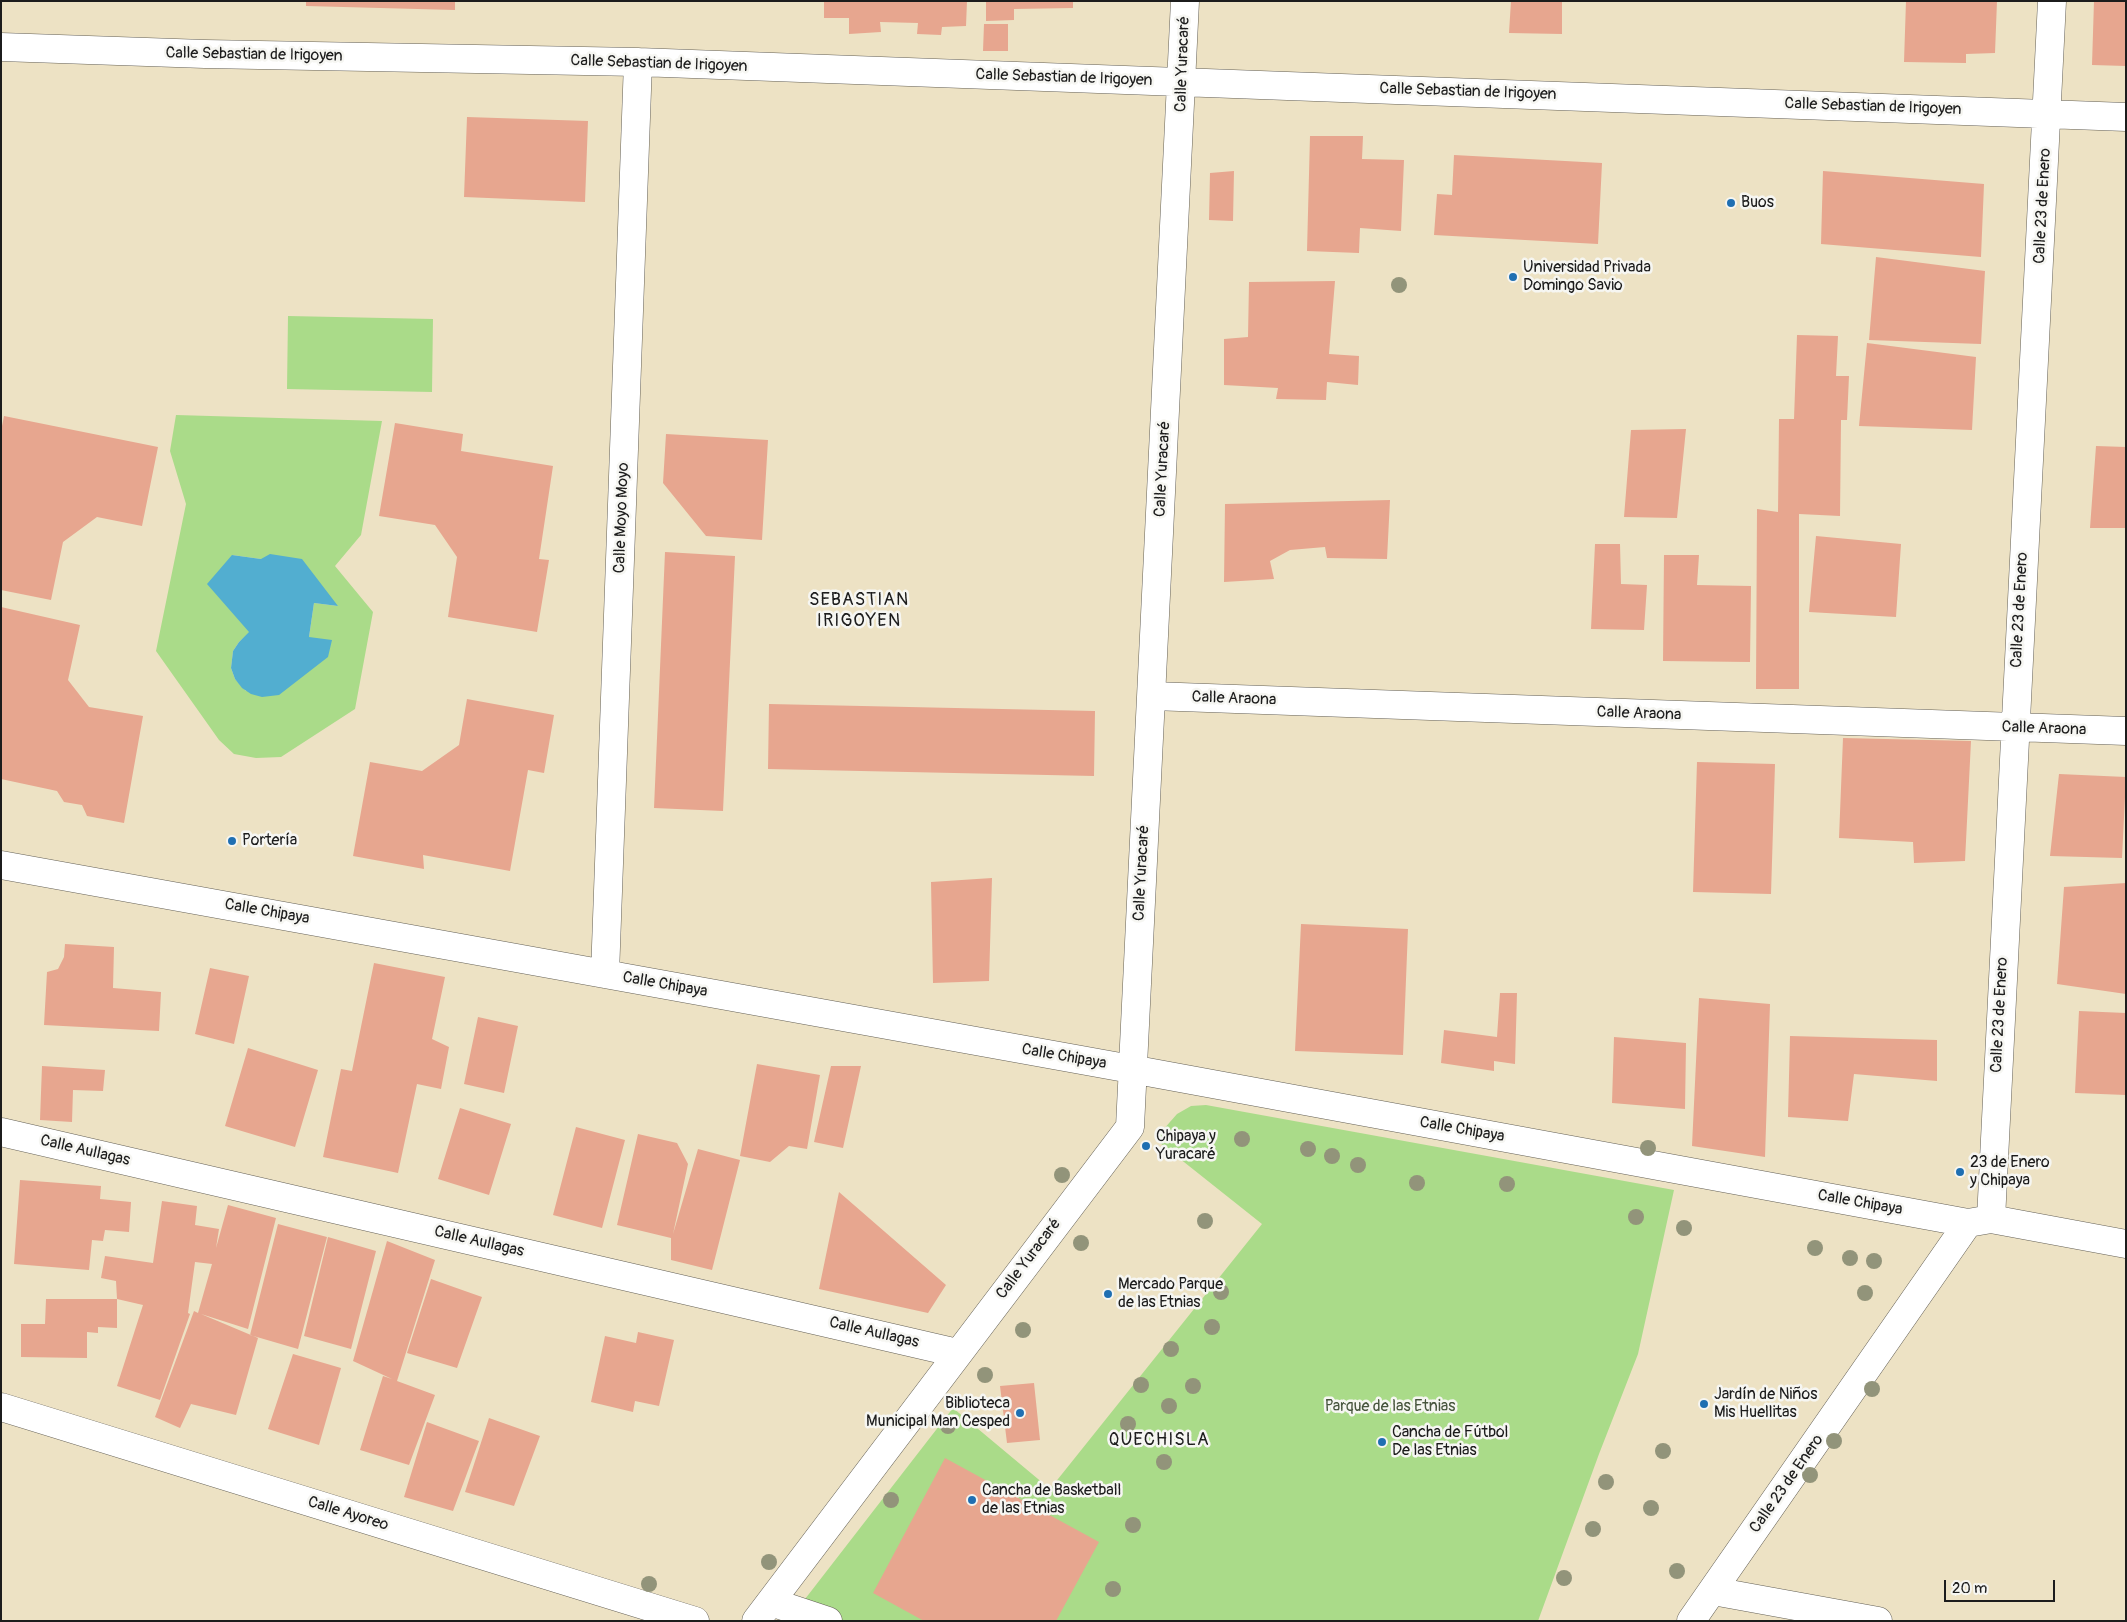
<!DOCTYPE html>
<meta charset="utf-8">
<style>
body{margin:0}
#map{position:relative;width:2127px;height:1622px;overflow:hidden;background:#ede2c4;font-family:Pangolin,sans-serif}
canvas{display:block}
.frame{position:absolute;inset:0;border:2px solid #1c1c1c;pointer-events:none}
.scale{position:absolute;left:1944px;top:1580px;width:111px;height:22px;box-sizing:border-box;border:2px solid #1c1c1c;border-top:0;padding-left:6px;font-size:15px;line-height:18px;white-space:nowrap;color:#1c1c1c;-webkit-text-stroke:4px #f6f6f2;paint-order:stroke}
</style>
<div id="map">
<canvas width="2127" height="1622"></canvas>
<div class="frame"></div>
<div class="scale">20 m</div>
</div>
<script>
const c = document.querySelector('canvas').getContext('2d');
c.lineJoin = 'round';
function fillPath(path, color) {
  c.fillStyle = color;
  c.fill(path, 'evenodd');
}
function toPath(rows) {
  const path = new Path2D();
  for (const r of rows) {
    path.moveTo(r[0], r[1]);
    for (let i = 2; i < r.length; i += 2) path.lineTo(r[i], r[i + 1]);
  }
  return path;
}
function trace(path, color, width, dash) {
  c.strokeStyle = color;
  c.lineWidth = width;
  c.lineCap = dash ? 'butt' : 'round';
  c.setLineDash(dash || []);
  c.stroke(path);
}
function label(font, color, halo, rows, align = 'center') {
  c.font = font + ' Pangolin,sans-serif';
  c.lineWidth = 5;
  c.setLineDash([]);
  c.textBaseline = 'middle';
  c.strokeStyle = halo;
  c.fillStyle = color;
  for (const [text, x, y, turn = 0] of rows) {
    c.save();
    c.translate(x, y);
    c.rotate((+turn || 0) * Math.PI / 180);
    c.textAlign = isNaN(turn) ? turn : align;
    if (halo) c.strokeText(text, 0, 0);
    c.fillText(text, 0, 0);
    c.restore();
  }
}
const green = toPath([
 [288,316,433,319,432,392,287,389],
 [176,415,382,421,361,535,335,566,373,612,355,709,281,757,256,758,234,754,219,740,156,651,186,504,170,451],
 [232,555,261,559,338,606,314,603,309,637,246,691,235,679,231,668,233,651,239,642,250,632],
 [1206,1105,1674,1190,1638,1354,1599,1454,1538,1621,788,1621,953,1408,1050,1489,1262,1224,1155,1139,1177,1114,1191,1106]
]);
const water = toPath([
 [270,554,302,559,338,606,314,603,309,637,332,640,328,657,279,695,262,697,251,694,242,688,235,679,231,668,233,651,239,642,249,632,207,584,232,555,261,559]
]);
const building = toPath([
 [306,1,455,1,455,10,306,6],
 [824,1,967,1,966,26,942,27,941,35,917,34,918,23,880,22,881,32,849,34,849,18,824,18],
 [986,1,1073,1,1073,8,1014,9,1014,20,986,21],
 [1511,1,1562,1,1562,34,1509,33],
 [1906,1,1997,1,1995,53,1966,54,1966,63,1904,62],
 [2094,1,2126,1,2126,66,2092,65],
 [984,24,1008,24,1008,51,983,51],
 [467,117,588,121,585,202,464,197],
 [1310,136,1363,136,1362,159,1404,160,1401,231,1360,228,1359,253,1307,251],
 [1454,155,1602,163,1598,244,1434,235,1437,194,1452,195],
 [1234,171,1233,221,1209,220,1210,173],
 [1823,171,1984,184,1981,257,1821,244],
 [1876,257,1985,271,1981,344,1869,340],
 [1335,281,1329,354,1359,356,1358,385,1327,382,1326,400,1276,399,1278,388,1224,385,1224,339,1248,337,1249,282],
 [1797,335,1838,336,1836,376,1849,376,1847,420,1841,420,1840,516,1799,514,1799,689,1756,689,1757,509,1778,512,1779,419,1794,419],
 [1867,343,1976,357,1972,430,1859,426],
 [4,416,158,447,142,526,97,517,63,542,51,600,1,590,1,431],
 [395,423,463,434,461,451,553,466,539,559,549,560,537,632,448,617,457,557,435,525,379,516],
 [1686,429,1677,518,1624,517,1631,430],
 [666,434,768,440,762,540,706,536,663,483],
 [2096,446,2126,447,2126,528,2090,528],
 [1390,500,1387,559,1327,558,1325,547,1290,550,1270,561,1274,579,1224,582,1225,504],
 [1816,536,1901,544,1896,617,1809,612],
 [1595,544,1620,544,1621,584,1647,585,1644,630,1591,629],
 [665,552,735,556,723,811,654,808],
 [1664,555,1699,555,1697,585,1751,586,1750,662,1663,661],
 [1,607,80,625,68,680,89,707,143,716,124,823,87,816,82,805,64,802,57,791,1,779],
 [467,699,554,715,544,773,528,770,510,871,423,855,424,869,353,856,370,762,422,771,459,745],
 [769,704,1095,711,1094,776,768,769],
 [1843,738,1971,741,1965,861,1914,863,1913,842,1839,838],
 [1697,762,1775,764,1771,894,1693,892],
 [2059,774,2126,777,2122,858,2050,856],
 [992,878,989,981,933,983,931,882],
 [2126,883,2126,994,2057,984,2064,887],
 [1301,924,1408,929,1403,1055,1295,1051],
 [65,944,114,947,113,988,161,992,159,1031,44,1025,47,972,58,969,64,957],
 [374,963,445,977,432,1039,449,1047,441,1089,417,1084,398,1173,323,1157,341,1069,352,1071],
 [210,968,249,976,234,1044,195,1034],
 [1500,993,1517,993,1515,1064,1494,1061,1494,1071,1441,1063,1444,1030,1497,1037],
 [1699,998,1770,1004,1765,1157,1692,1146],
 [2079,1011,2126,1013,2126,1095,2075,1093],
 [478,1017,518,1026,504,1093,464,1084],
 [1790,1036,1937,1040,1937,1081,1854,1074,1848,1121,1788,1117],
 [1614,1037,1686,1043,1685,1109,1612,1103],
 [248,1048,318,1070,295,1147,225,1126],
 [757,1064,820,1075,807,1149,789,1146,770,1162,740,1156],
 [42,1066,105,1070,103,1091,73,1090,72,1122,40,1120],
 [831,1066,861,1066,843,1148,814,1142],
 [460,1108,511,1124,489,1195,438,1179],
 [576,1127,625,1140,602,1228,553,1215],
 [638,1134,677,1143,688,1164,673,1234,698,1149,740,1160,712,1270,671,1260,671,1238,617,1225],
 [20,1180,101,1186,100,1199,131,1202,129,1232,105,1230,103,1241,92,1240,89,1270,14,1264],
 [839,1192,946,1285,928,1313,819,1289],
 [162,1201,197,1206,195,1225,219,1229,216,1248,228,1205,276,1218,248,1329,201,1314,258,1338,236,1415,191,1404,180,1428,155,1417,194,1311,198,1313,212,1264,195,1262,188,1313,190,1314,160,1400,117,1386,143,1305,117,1299,116,1281,101,1278,105,1256,153,1263],
 [278,1224,327,1237,298,1349,250,1335],
 [328,1237,376,1251,351,1349,304,1336],
 [387,1241,435,1260,397,1381,435,1395,409,1465,360,1450,383,1376,392,1379,353,1361],
 [431,1279,482,1297,457,1368,407,1353],
 [46,1299,117,1299,117,1328,98,1327,98,1333,87,1332,87,1358,21,1357,21,1324,45,1324],
 [638,1332,674,1340,659,1406,635,1401,633,1412,591,1402,605,1336,636,1343],
 [293,1354,341,1368,319,1445,268,1429],
 [1034,1383,1040,1440,1007,1443,1000,1386],
 [489,1418,540,1436,514,1506,465,1492],
 [427,1422,479,1441,453,1511,404,1497],
 [945,1458,1099,1542,1056,1621,924,1621,873,1593]
]);
const minor = toPath([
 [1,47,205,54,638,62,2126,117],
 [1152,696,2126,731],
 [1,865,1131,1069,1968,1223,1991,1219,2126,1244],
 [605,974,638,62],
 [1,1132,957,1353],
 [1991,1219,2052,1],
 [1,1407,695,1621],
 [1713,1591,1878,1621],
 [771,1602,828,1621],
 [756,1621,1130,1127,1185,1],
 [1691,1621,1968,1223]
]);
const trees = [
 [1399,285],
 [1242,1139],
 [1648,1148],
 [1308,1149],
 [1332,1156],
 [1358,1165],
 [1062,1175],
 [1417,1183],
 [1507,1184],
 [1636,1217],
 [1205,1221],
 [1684,1228],
 [1081,1243],
 [1815,1248],
 [1850,1258],
 [1874,1261],
 [1221,1292],
 [1865,1293],
 [1212,1327],
 [1023,1330],
 [1171,1349],
 [985,1375],
 [1141,1385],
 [1193,1386],
 [1872,1389],
 [1169,1406],
 [1128,1424],
 [948,1426],
 [1834,1441],
 [1663,1451],
 [1164,1462],
 [1810,1475],
 [1606,1482],
 [891,1500],
 [1651,1508],
 [1133,1525],
 [1593,1529],
 [769,1562],
 [1677,1571],
 [1564,1578],
 [649,1584],
 [1113,1589]
];
const markers = [
 [1731,203,5,"#1f6fb2"],
 [1513,277,5,"#1f6fb2"],
 [232,841,5,"#1f6fb2"],
 [1146,1146,5,"#1f6fb2"],
 [1960,1172,5,"#1f6fb2"],
 [1108,1294,5,"#1f6fb2"],
 [1704,1404,5,"#1f6fb2"],
 [1020,1413,5,"#1f6fb2"],
 [1382,1442,5,"#1f6fb2"],
 [972,1500,5,"#1f6fb2"]
];
const streetNames = [
 ["Calle Sebastian de Irigoyen",254,55,1],
 ["Calle Sebastian de Irigoyen",659,64,2],
 ["Calle Yuracaré",1183,64,-88],
 ["Calle Sebastian de Irigoyen",1064,78,2],
 ["Calle Sebastian de Irigoyen",1468,92,2],
 ["Calle Sebastian de Irigoyen",1873,107,2],
 ["Calle 23 de Enero",2043,206,-87],
 ["Calle Yuracaré",1163,469,-87],
 ["Calle Moyo Moyo",622,518,-88],
 ["Calle 23 de Enero",2020,610,-87],
 ["Calle Araona",1234,699,2],
 ["Calle Araona",1639,714,2],
 ["Calle Araona",2044,729,2],
 ["Calle Yuracaré",1142,873,-87],
 ["Calle Chipaya",267,912,10],
 ["Calle Chipaya",665,985,10],
 ["Calle 23 de Enero",2000,1015,-87],
 ["Calle Chipaya",1064,1057,10],
 ["Calle Chipaya",1462,1130,10],
 ["Calle Aullagas",85,1151,13],
 ["Calle Chipaya",1860,1203,10],
 ["Calle Aullagas",479,1242,13],
 ["Calle Yuracaré",1029,1259,-53],
 ["Calle Aullagas",874,1333,13],
 ["Calle 23 de Enero",1787,1484,-55],
 ["Calle Ayoreo",348,1514,17]
];
const poiNames = [
 ["Buos",1741,203],
 ["Universidad Privada",1523,268],
 ["Domingo Savio",1523,286],
 ["Portería",242,841],
 ["Chipaya y",1156,1137],
 ["Yuracaré",1156,1155],
 ["23 de Enero",1970,1163],
 ["y Chipaya",1970,1181],
 ["Mercado Parque",1118,1285],
 ["de las Etnias",1118,1303],
 ["Jardín de Niños",1714,1395],
 ["Mis Huellitas",1714,1413],
 ["Biblioteca",1010,1404,"right"],
 ["Municipal Man Cesped",1010,1422,"right"],
 ["Cancha de Fútbol",1392,1433],
 ["De las Etnias",1392,1451],
 ["Cancha de Basketball",982,1491],
 ["de las Etnias",982,1509]
];
const parkNames = [
 ["Parque de las Etnias",1390,1407]
];
const neighbourhoodNames = [
 ["SEBASTIAN",859,600],
 ["IRIGOYEN",859,621],
 ["QUECHISLA",1159,1440]
];
fillPath(green, '#aadb89');
fillPath(water, '#52aed0');
fillPath(building, '#e7a68f');
trace(minor, '#656157', 29);
trace(minor, '#fff', 28);
c.fillStyle = '#92947a';
for (const [x, y] of trees) {
  c.beginPath();
  c.arc(x, y, 8, 0, 2 * Math.PI);
  c.fill();
}
for (const [x, y, r, color] of markers) {
  const dot = new Path2D();
  dot.arc(x, y, r, 0, 2 * Math.PI);
  c.fillStyle = color;
  c.fill(dot);
  trace(dot, '#f6f6f2', 2);
}
label('16px', '#1c1c1c', '#f6f6f2', streetNames);
label('16px', '#1c1c1c', '#f6f6f2', poiNames, 'left');
label('16px', '#47553d', '#f6f6f2', parkNames);
c.letterSpacing = '1px';
label('18px', '#1c1c1c', '#f6f6f2', neighbourhoodNames);
c.letterSpacing = '0px';
</script>
